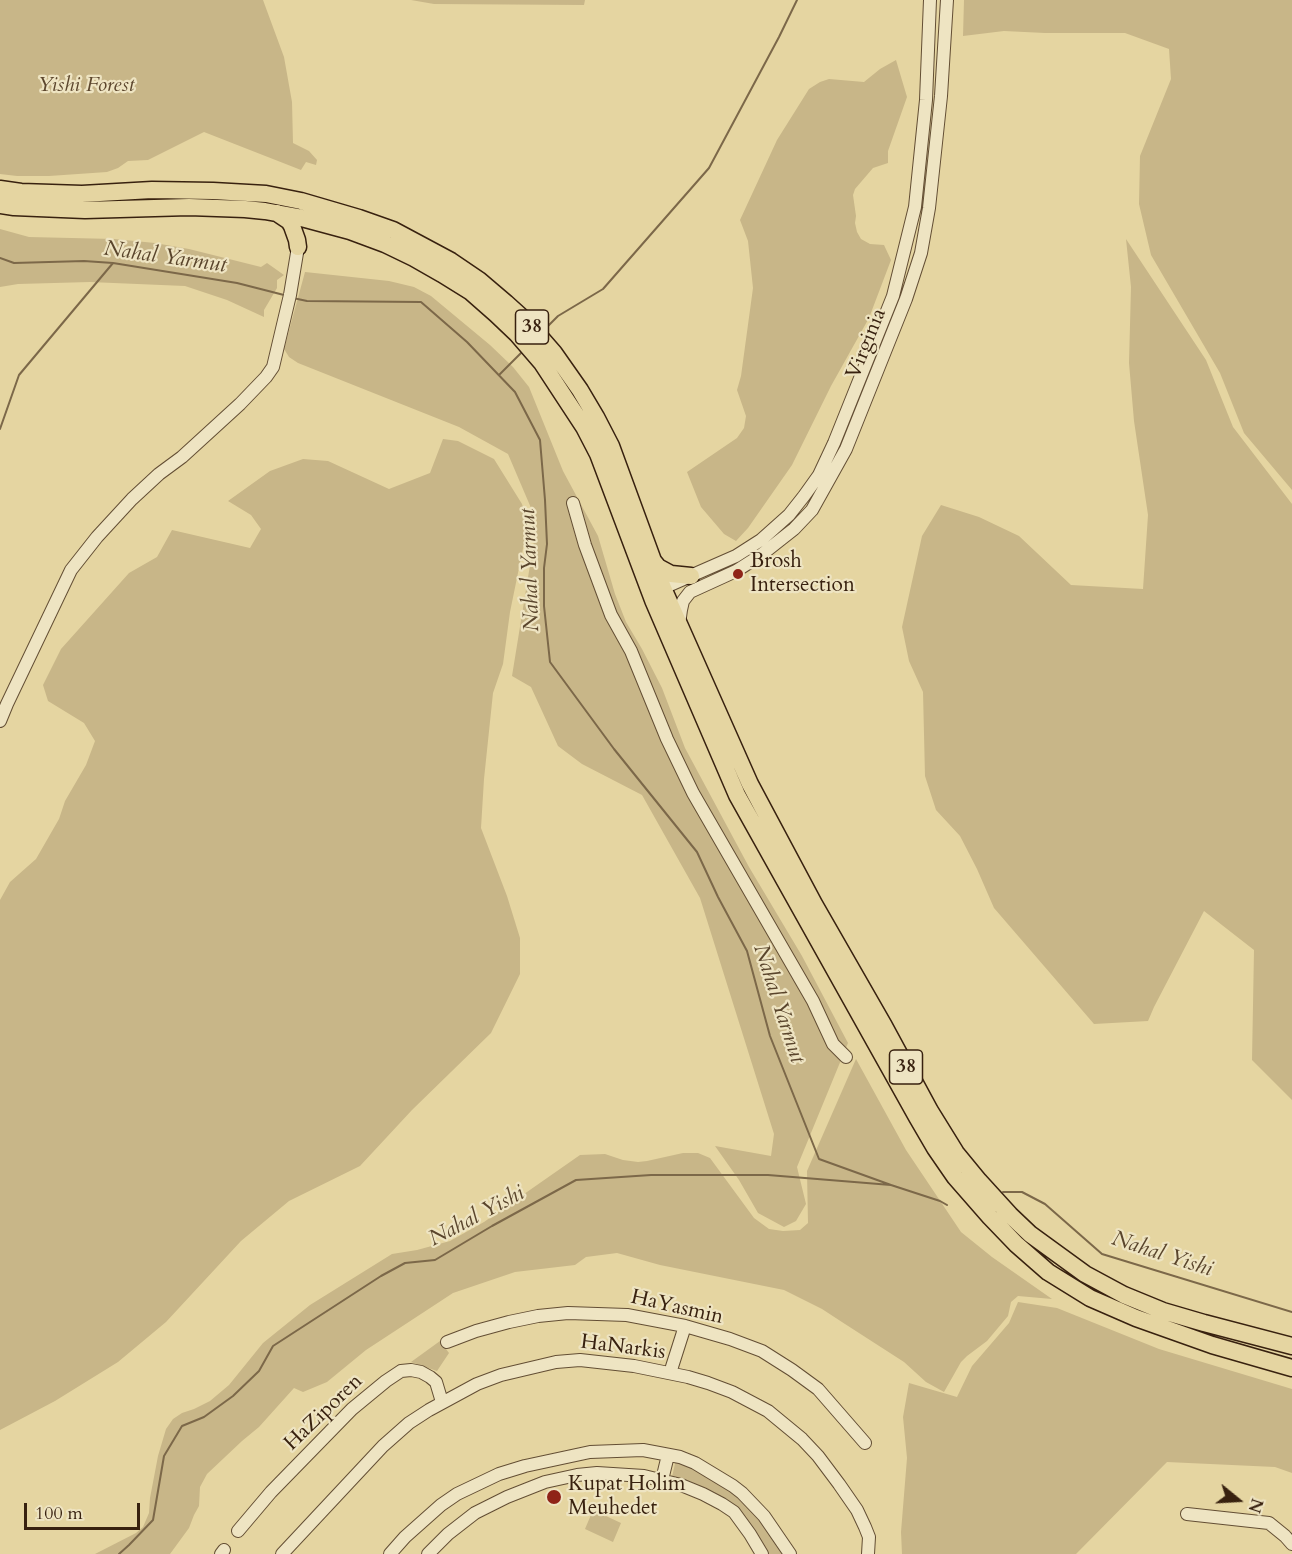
<!DOCTYPE html>
<style>
body{margin:0}
#map{position:relative;width:1292px;height:1554px;overflow:hidden;background:#e5d5a1;font-family:Cardo,serif}
canvas{display:block}
.north{position:absolute;left:1208px;top:1470px;width:60px;height:60px;-webkit-text-stroke:4px #eee4c2;paint-order:stroke;rotate:108deg;font-size:16px;font-weight:700;line-height:24px;text-align:center;color:#38210f}
.north::after{content:'';display:block;margin:auto;width:21px;height:27px;background:#38210f;clip-path:polygon(50% 0,100% 100%,50% 72%,0 100%)}
.scale{position:absolute;left:24px;top:1503px;width:116px;height:27px;box-sizing:border-box;border:3px solid #38210f;border-top:0;padding-left:8px;font-size:18px;line-height:21px;white-space:nowrap;color:#38210f;-webkit-text-stroke:4px #eee4c2;paint-order:stroke}
</style>
<div id="map">
<canvas width="1292" height="1554"></canvas>
<div class="north">N</div>
<div class="scale">100 m</div>
</div>
<script>
const c = document.querySelector('canvas').getContext('2d');
c.lineJoin = 'round';
function fillPath(path, color) {
  c.fillStyle = color;
  c.fill(path, 'evenodd');
}
function toPath(rows) {
  const path = new Path2D();
  for (const r of rows) {
    path.moveTo(r[0], r[1]);
    for (let i = 2; i < r.length; i += 2) path.lineTo(r[i], r[i + 1]);
  }
  return path;
}
function trace(path, color, width, dash) {
  c.strokeStyle = color;
  c.lineWidth = width;
  c.lineCap = dash ? 'butt' : 'round';
  c.setLineDash(dash || []);
  c.stroke(path);
}
function label(font, color, halo, rows, align = 'center') {
  c.font = font + ' Cardo,serif';
  c.lineWidth = 4.5;
  c.setLineDash([]);
  c.textBaseline = 'middle';
  c.strokeStyle = halo;
  c.fillStyle = color;
  for (const [text, x, y, turn = 0] of rows) {
    c.save();
    c.translate(x, y);
    c.rotate((+turn || 0) * Math.PI / 180);
    c.textAlign = isNaN(turn) ? turn : align;
    if (halo) c.strokeText(text, 0, 0);
    c.fillText(text, 0, 0);
    c.restore();
  }
}
const green = toPath([
 [0,0,263,0,284,57,292,102,293,143,309,151,317,160,316,165,306,162,301,170,204,132,148,160,128,161,118,168,107,172,49,176,17,176,0,174],
 [411,0,585,0,584,5,434,4],
 [964,0,1292,0,1292,490,1244,433,1220,373,1151,255,1139,204,1140,156,1171,79,1169,49,1125,33,1045,33,1004,31,963,36],
 [896,60,907,97,888,151,888,163,873,168,855,189,853,195,856,216,855,223,857,232,861,239,870,244,884,245,891,260,869,318,831,386,792,465,748,528,736,541,724,534,701,507,687,472,737,438,744,428,746,416,737,390,741,376,753,288,748,241,740,220,777,140,809,89,820,82,829,79,864,82,880,69],
 [0,229,29,237,114,239,155,243,189,249,261,267,267,263,284,275,277,280,277,288,264,310,264,317,227,300,185,286,90,282,18,284,0,287],
 [1126,239,1206,360,1233,427,1292,504,1292,1100,1252,1060,1254,950,1204,911,1154,1007,1148,1021,1094,1024,994,908,977,869,960,836,936,810,925,776,923,692,909,661,902,627,922,536,941,505,979,517,1019,536,1071,585,1143,589,1148,515,1134,421,1129,363,1131,287],
 [305,272,389,281,414,287,431,296,490,345,513,367,529,387,563,471,598,536,615,594,626,622,642,649,662,688,685,748,749,867,802,956,848,1043,797,1167,806,1204,796,1221,784,1227,758,1213,739,1180,715,1146,771,1156,774,1134,700,898,642,795,582,764,558,746,531,687,512,676,537,522,508,454,459,427,298,363,289,357,284,349],
 [443,439,458,441,494,459,522,504,528,524,510,612,503,664,493,693,484,779,481,828,507,896,520,938,520,974,491,1033,412,1110,360,1166,289,1201,241,1241,166,1322,118,1362,55,1401,0,1430,0,900,10,882,36,859,59,819,65,801,86,765,95,741,84,723,48,701,43,685,61,649,129,573,157,557,172,530,250,548,261,529,251,515,228,501,270,471,303,459,328,461,389,489,430,473],
 [856,1059,906,1150,961,1232,992,1257,1052,1299,1018,1296,1011,1302,1008,1316,987,1341,967,1356,961,1362,944,1392,926,1382,904,1362,845,1324,822,1309,784,1290,660,1265,617,1253,586,1257,575,1265,515,1272,453,1293,366,1350,327,1382,303,1392,294,1388,259,1427,242,1441,207,1474,200,1487,199,1506,194,1515,189,1528,170,1554,95,1554,136,1533,143,1527,149,1513,150,1498,158,1456,166,1429,173,1419,182,1413,194,1409,210,1401,229,1385,263,1343,310,1305,392,1254,417,1250,450,1241,484,1222,580,1155,605,1154,623,1160,638,1162,647,1161,683,1153,698,1153,710,1158,754,1218,769,1229,783,1231,800,1230,808,1223,807,1171],
 [1018,1302,1057,1308,1159,1349,1292,1389,1292,1473,1275,1467,1167,1462,1076,1554,902,1554,901,1532,907,1458,903,1417,909,1383,957,1397,972,1366,1009,1323],
 [440,1341,449,1353,437,1371,411,1362],
 [676,1459,706,1471,742,1499,787,1554,767,1554,725,1502,704,1488,681,1479,672,1477],
 [593,1510,621,1523,613,1542,585,1529]
]);
const stream = toPath([
 [0,258,14,263,84,261,113,263,237,283,284,295],
 [293,298,307,301,421,302,467,342,515,392,540,440,545,500,547,544,544,568,544,606,550,662,614,749,697,852,718,897,747,951,770,1036,819,1159,891,1185],
 [544,330,558,316,603,289,709,168,779,37,797,0],
 [499,375,522,352],
 [0,429,19,375,113,263],
 [1003,1192,1022,1192,1045,1204,1102,1254,1292,1312],
 [119,1554,129,1545,153,1520,164,1456,182,1426,204,1417,233,1396,259,1371,273,1346,381,1276,405,1263,435,1260,492,1226,576,1180,651,1175,768,1175,891,1185,940,1201,947,1205]
]);
const minor = toPath([
 [573,503,585,545,611,615,631,651,667,739,693,793,813,1001,833,1044,846,1057],
 [657,593,663,588,736,556,761,540,789,515,804,496,819,475,834,443,893,296,915,207,926,100,930,0],
 [679,624,681,610,683,601,690,592,736,571,761,555,794,529,812,510,846,449,906,299,921,253,929,208,941,96,947,0],
 [0,721,7,704,71,570,97,537,132,499,159,474,182,457,240,404,266,377,273,367,290,295,298,247],
 [447,1342,476,1331,509,1322,538,1316,568,1313,627,1315,685,1326,730,1339,762,1351,792,1370,818,1389,865,1443],
 [670,1373,685,1326],
 [662,1480,668,1455],
 [1187,1514,1269,1523,1285,1536,1292,1544],
 [238,1531,271,1492,352,1409,386,1381,401,1371,411,1370,421,1372,430,1377,436,1382,442,1402],
 [221,1554,224,1550],
 [282,1554,383,1446,409,1423,429,1410,477,1384,501,1375,556,1362,580,1360,634,1366,688,1377,708,1383,732,1392,768,1411,802,1439,818,1456,839,1484,857,1510,865,1527,869,1537,868,1554],
 [390,1554,405,1537,441,1505,457,1494,499,1474,525,1466,590,1452,643,1450,680,1457,695,1463,733,1486,742,1493,764,1516,790,1554],
 [428,1554,448,1534,475,1513,507,1497,545,1482,577,1475,597,1473,644,1476,681,1485,703,1494,722,1504,734,1512,750,1534,762,1554]
]);
const highway = toPath([
 [0,189,21,192,82,194,152,190,213,191,266,194,301,201,359,218,393,230,451,261,479,280,506,303,527,322,554,353,580,390,596,417,611,446,663,588,750,784,814,904,884,1026,930,1111,956,1153,979,1181,1010,1215,1030,1234,1085,1274,1124,1295,1163,1311,1204,1323,1292,1346],
 [0,205,14,207,85,210,189,207,245,209,265,211,298,217,350,231,385,244,414,258,442,274,471,292,496,314,517,334,542,363,584,427,598,454,653,600,737,795,917,1117,935,1148,955,1177,990,1217,1016,1244,1048,1272,1090,1298,1136,1318,1212,1345,1292,1368],
 [277,213,289,221,292,226,297,240,298,247],
 [654,562,658,567,671,574,691,576]
]);
const markers = [
 [738,574,6,"#8f2418"],
 [554,1497,8,"#8f2418"]
];
const shields = [
 [532,327,33],
 [906,1067,33]
];
const shieldNames = [
 ["38",532,327],
 ["38",906,1067]
];
const parkNames = [
 ["Yishi Forest",86,86]
];
const streetNames = [
 ["Virginia",867,344,-68],
 ["HaYasmin",677,1308,13],
 ["HaNarkis",623,1348,7],
 ["HaZiporen",324,1413,-44]
];
const poiNames = [
 ["Brosh",750,562],
 ["Intersection",750,586],
 ["Kupat Holim",568,1485],
 ["Meuhedet",568,1509]
];
const waterNames = [
 ["Nahal Yarmut",165,258,8],
 ["Nahal Yarmut",531,570,-92],
 ["Nahal Yarmut",778,1004,72],
 ["Nahal Yishi",477,1217,-28],
 ["Nahal Yishi",1162,1255,18]
];
fillPath(green, '#c8b688');
trace(stream, '#7c6849', 2);
trace(minor, '#634e34', 14);
trace(highway, '#38210f', 19);
trace(minor, '#eee4c2', 12);
trace(highway, '#e5d5a1', 16);
for (const [x, y, r, color] of markers) {
  const dot = new Path2D();
  dot.arc(x, y, r, 0, 2 * Math.PI);
  c.fillStyle = color;
  c.fill(dot);
  trace(dot, '#eee4c2', 2);
}
for (const [x, y, w] of shields) {
  const box = new Path2D();
  box.roundRect(x - w / 2, y - 17, w, 34, 4.5);
  c.fillStyle = '#eee4c2';
  c.fill(box);
  trace(box, '#38210f', 1.5);
}
label('bold 20px', '#38210f', null, shieldNames);
label('italic 21px', '#5c462d', '#eee4c2', parkNames);
label('21px', '#38210f', '#eee4c2', streetNames);
label('21px', '#38210f', '#eee4c2', poiNames, 'left');
label('italic 22px', '#5a452c', '#eee4c2', waterNames);
</script>
